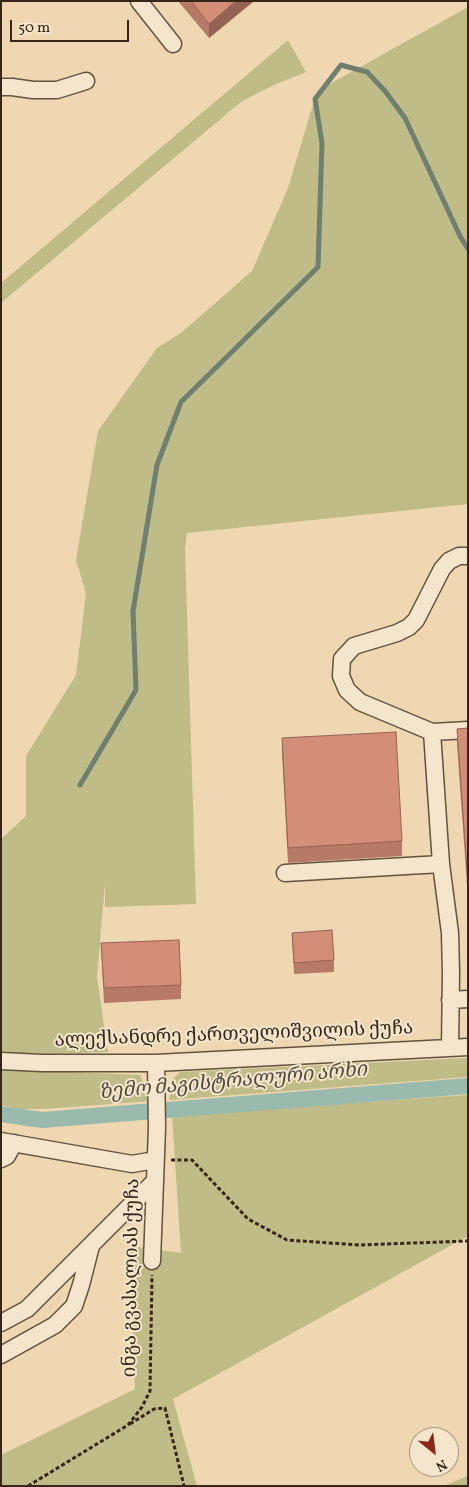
<!DOCTYPE html>
<meta charset="utf-8">
<style>
body{margin:0}
#map{position:relative;width:469px;height:1487px;overflow:hidden;background:#eed7b1;font-family:Vollkorn,serif}
canvas{display:block}
.frame{position:absolute;inset:0;border:2px solid #352619;pointer-events:none}
.north{position:absolute;left:409px;top:1427px;width:50px;height:50px;box-sizing:border-box;background:#f4e5cc;border:1px solid #a89984;border-radius:50%;rotate:151deg;font-size:14px;font-weight:700;line-height:20px;text-align:center;color:#352619}
.north::after{content:'';display:block;margin:auto;width:18px;height:22px;background:#8f2418;clip-path:polygon(50% 0,100% 100%,50% 72%,0 100%)}
.scale{position:absolute;left:10px;top:20px;width:119px;height:22px;box-sizing:border-box;border:2px solid #352619;border-top:0;padding-left:6px;font-size:15px;line-height:18px;white-space:nowrap;color:#352619;-webkit-text-stroke:4px #f4e5cc;paint-order:stroke}
</style>
<div id="map">
<canvas width="469" height="1487"></canvas>
<div class="frame"></div>
<div class="north">N</div>
<div class="scale">50 m</div>
</div>
<script>
const c = document.querySelector('canvas').getContext('2d');
c.lineJoin = 'round';
function fillPath(path, color) {
  c.fillStyle = color;
  c.fill(path, 'evenodd');
}
function toPath(rows) {
  const path = new Path2D();
  for (const r of rows) {
    path.moveTo(r[0], r[1]);
    for (let i = 2; i < r.length; i += 2) path.lineTo(r[i], r[i + 1]);
  }
  return path;
}
function trace(path, color, width, dash) {
  c.strokeStyle = color;
  c.lineWidth = width;
  c.lineCap = dash ? 'butt' : 'round';
  c.setLineDash(dash || []);
  c.stroke(path);
}
function label(font, color, halo, rows, align = 'center') {
  c.font = font + ' Vollkorn,"Noto Serif Georgian",serif';
  c.lineWidth = 4;
  c.setLineDash([]);
  c.textBaseline = 'middle';
  c.strokeStyle = halo;
  c.fillStyle = color;
  for (const [text, x, y, turn = 0] of rows) {
    c.save();
    c.translate(x, y);
    c.rotate((+turn || 0) * Math.PI / 180);
    c.textAlign = isNaN(turn) ? turn : align;
    if (halo) c.strokeText(text, 0, 0);
    c.fillText(text, 0, 0);
    c.restore();
  }
}
const green = toPath([
 [468,7,468,504,187,533,185,549,196,904,105,907,105,883,97,977,108,1052,16,1055,1,1051,1,839,26,816,26,756,76,675,86,593,76,560,98,431,157,348,181,333,252,271,288,188,317,91],
 [288,40,306,72,274,85,242,101,1,303,1,283],
 [468,1058,468,1077,169,1100,172,1080,180,1072],
 [1,1066,28,1070,140,1075,151,1101,44,1109,19,1109,2,1105],
 [468,1095,468,1236,173,1399,197,1486,1,1486,1,1455,135,1389,130,1246,181,1253,172,1115],
 [468,1476,468,1486,446,1486,446,1485]
]);
const stream = toPath([
 [80,785,136,690,133,611,157,465,181,402,318,267,322,143,315,99,341,65,367,72,385,91,405,118,460,236,468,249]
]);
const canal = toPath([
 [1,1114,42,1120,468,1086]
]);
const path = toPath([
 [171,1160,192,1160,248,1219,287,1240,359,1245,468,1241],
 [130,1424,154,1409,165,1408,184,1486],
 [28,1486,128,1425,142,1407,150,1391,152,1275]
]);
const minor = toPath([
 [139,1,173,44],
 [1,87,12,87,33,90,57,90,86,81],
 [432,732,360,702,347,690,341,676,342,659,354,646,397,633,409,627,416,620,442,569,449,561,459,556,468,556],
 [285,873,441,864],
 [450,1000,468,999],
 [450,1048,451,973,450,933,441,864,432,732,468,730],
 [1,1061,42,1063,156,1063,468,1047],
 [1,1141,132,1164,155,1160],
 [1,1159,7,1156,14,1143],
 [152,1261,157,1128,156,1063],
 [1,1323,27,1309,155,1181],
 [1,1355,55,1325,74,1306,81,1285,91,1246]
]);
const wall = toPath([
 [178,1,254,1,209,38],
 [468,728,468,899,457,744,457,729],
 [282,738,402,841,402,856,288,863,282,753],
 [292,933,334,960,334,972,294,974],
 [101,943,181,985,181,999,104,1003]
]);
const shadedWall = toPath([
 [236,1,254,1,209,38,209,24]
]);
const building = toPath([
 [191,1,236,1,209,24,191,1],
 [468,728,468,884,457,729,468,728],
 [396,732,402,841,288,848,282,738,396,732],
 [332,930,334,960,294,963,292,933,332,930],
 [179,940,181,985,104,988,101,943,179,940]
]);
const streetNames = [
 ["ალექსანდრე ქართველიშვილის ქუჩა",234,1036,-2],
 ["ინგა გვასალიას ქუჩა",133,1278,-89]
];
const waterNames = [
 ["ზემო მაგისტრალური არხი",233,1083,-5]
];
fillPath(green, '#bfbc87');
trace(stream, '#717f71', 5);
trace(canal, '#99baac', 16);
trace(minor, '#63523f', 19);
trace(path, '#352619', 3, [4, 2.5]);
trace(minor, '#f4e5cc', 16);
fillPath(wall, '#b67a67');
fillPath(shadedWall, '#946354');
fillPath(building, '#d48e78');
trace(building, '#946354', 1);
label('19px', '#352619', '#f4e5cc', streetNames);
label('italic 20px', '#4e4b3e', '#f4e5cc', waterNames);
</script>
